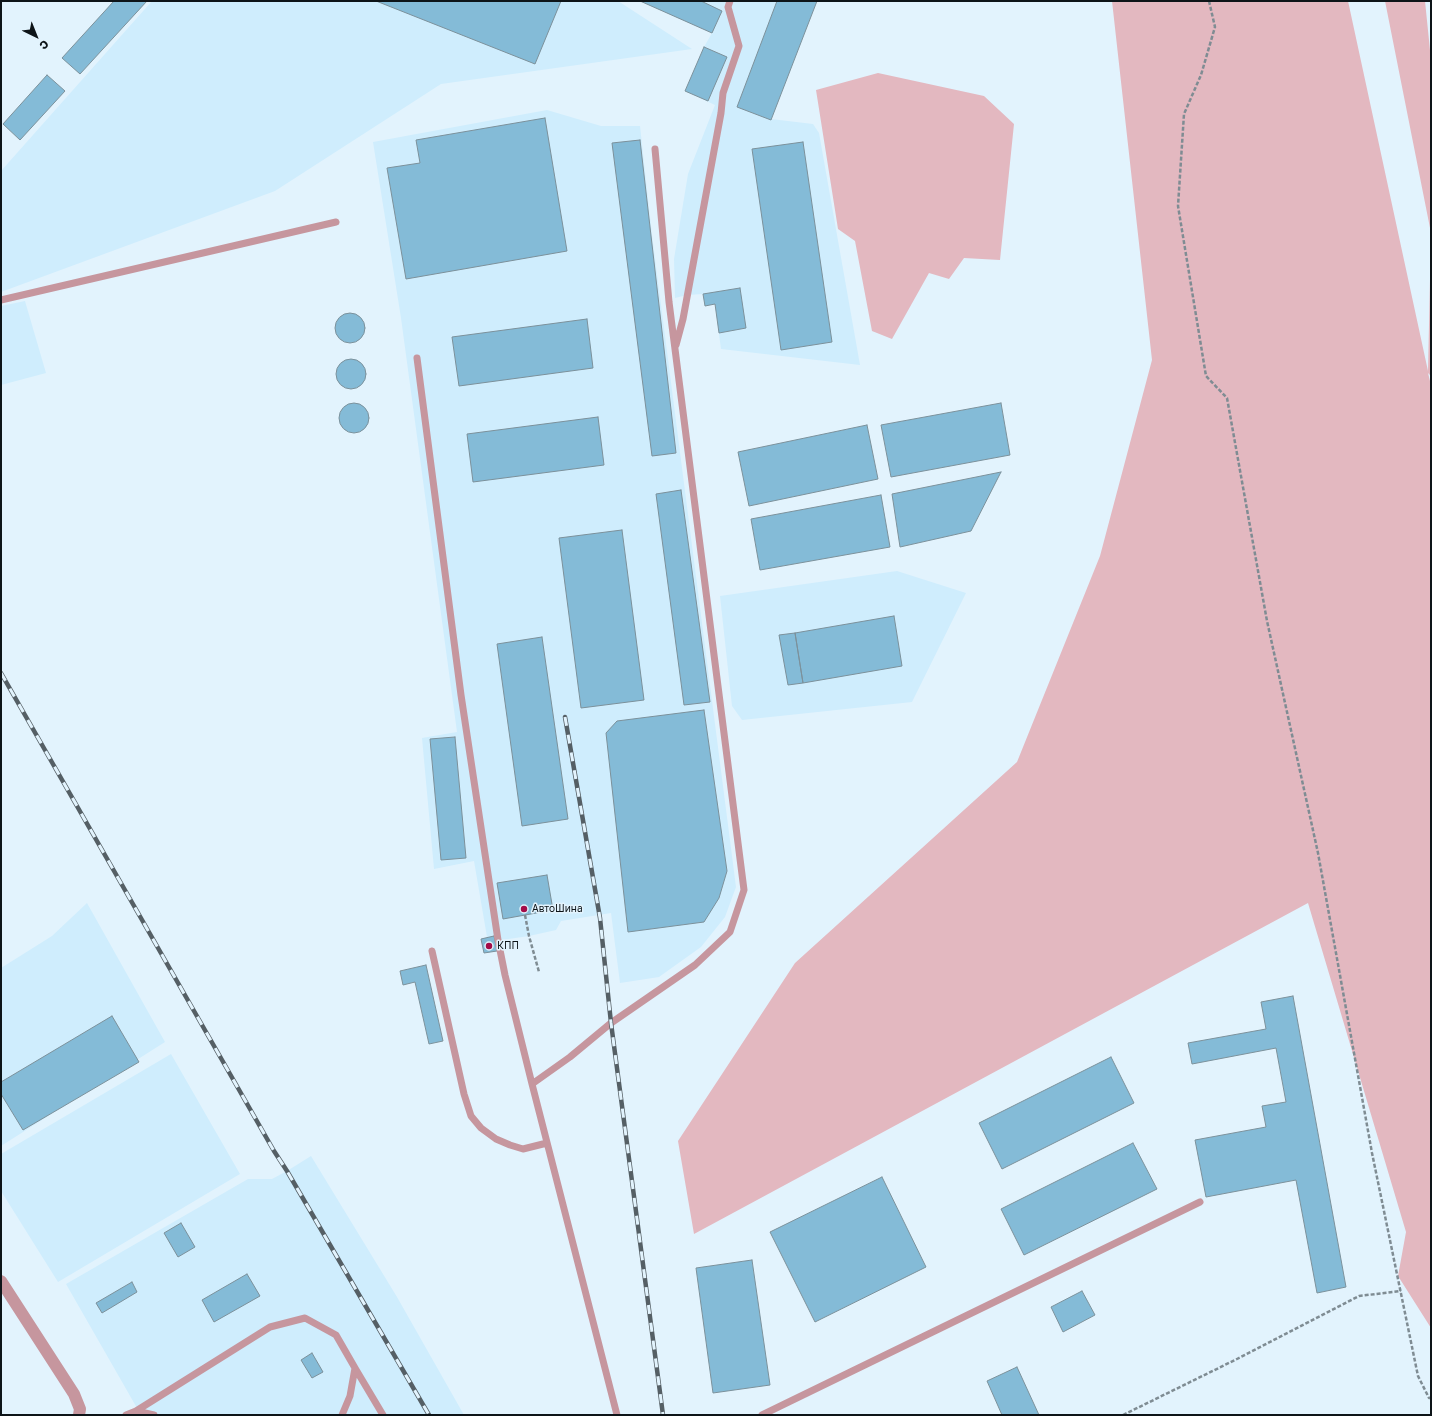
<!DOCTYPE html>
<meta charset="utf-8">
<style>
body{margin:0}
#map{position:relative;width:1432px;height:1416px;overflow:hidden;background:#e2f3fd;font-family:"Golos Text",sans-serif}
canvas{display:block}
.frame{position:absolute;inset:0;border:2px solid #0d1418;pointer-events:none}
.north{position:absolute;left:16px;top:16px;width:40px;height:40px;-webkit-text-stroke:3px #e2f3fd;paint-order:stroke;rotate:137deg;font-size:11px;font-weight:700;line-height:16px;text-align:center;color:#0d1418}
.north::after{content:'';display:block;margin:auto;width:14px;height:18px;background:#0d1418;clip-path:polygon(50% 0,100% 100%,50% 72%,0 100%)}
</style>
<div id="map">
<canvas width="1432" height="1416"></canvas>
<div class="frame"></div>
<div class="north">С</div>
</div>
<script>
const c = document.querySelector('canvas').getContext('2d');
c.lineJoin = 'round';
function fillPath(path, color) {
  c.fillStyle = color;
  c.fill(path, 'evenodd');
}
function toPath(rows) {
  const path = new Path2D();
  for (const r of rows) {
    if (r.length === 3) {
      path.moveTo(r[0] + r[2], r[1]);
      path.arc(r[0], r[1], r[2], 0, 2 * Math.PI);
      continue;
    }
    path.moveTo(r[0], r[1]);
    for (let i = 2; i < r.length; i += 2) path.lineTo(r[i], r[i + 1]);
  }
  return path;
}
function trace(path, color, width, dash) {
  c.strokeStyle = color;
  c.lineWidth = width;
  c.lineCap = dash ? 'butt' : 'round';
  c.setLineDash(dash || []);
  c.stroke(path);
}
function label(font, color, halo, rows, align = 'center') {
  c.font = font + ' "Golos Text",sans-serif';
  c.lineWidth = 3;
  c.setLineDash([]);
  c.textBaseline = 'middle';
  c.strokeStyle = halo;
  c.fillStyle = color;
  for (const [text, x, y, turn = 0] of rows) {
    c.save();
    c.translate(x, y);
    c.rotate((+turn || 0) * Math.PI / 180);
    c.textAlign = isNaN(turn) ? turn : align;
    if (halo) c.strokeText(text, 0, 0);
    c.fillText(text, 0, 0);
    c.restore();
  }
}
const built = toPath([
 [152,1,618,1,692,49,441,84,275,191,1,292,1,171],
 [640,1,817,1,771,119,813,124,819,133,860,365,721,349,715,304,705,306,703,294,687,295,675,298,674,259,688,174,715,105,685,91,704,47,712,33],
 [547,110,601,126,640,126,652,235,736,887,725,917,701,947,659,977,620,983,611,913,561,921,556,930,529,936,495,941,497,951,484,953,481,939,487,937,474,861,434,869,422,738,457,732,401,318,373,142],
 [25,301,46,373,1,385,1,306],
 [897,571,966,593,912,702,742,720,732,706,720,596],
 [87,903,165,1042,1,1146,1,968,52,936],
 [171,1054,240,1174,58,1282,1,1191,1,1154],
 [311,1156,397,1297,464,1415,141,1415,66,1284,248,1179,272,1179,287,1171]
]);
const green = toPath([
 [1112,1,1348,1,1428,371,1431,233,1385,1,1425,1,1431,60,1431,376,1428,373,1431,385,1431,1328,1398,1276,1406,1232,1308,903,694,1234,678,1141,795,963,1017,762,1100,556,1152,360],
 [878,73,984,96,1014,124,1000,260,964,258,949,279,929,273,892,339,872,331,855,241,838,229,816,90]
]);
const building = toPath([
 [114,1,147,1,80,74,62,58,114,1],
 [376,1,561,1,535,64,376,1],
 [640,1,701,1,722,11,712,33,640,1],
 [777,1,817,1,771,120,737,107,777,1],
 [704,47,727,57,708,101,685,91,704,47],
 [47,75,65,91,20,140,3,124,47,75],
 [545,118,567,251,406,279,387,168,420,163,416,140,545,118],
 [640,140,676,453,652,456,612,143,640,140],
 [803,142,832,342,781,350,752,149,803,142],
 [740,288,746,328,719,333,715,304,705,306,703,294,740,288],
 [350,328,15],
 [587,319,593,368,459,386,452,337,587,319],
 [351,374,15],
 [354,418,15],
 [1001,403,1010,455,891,477,881,425,1001,403],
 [598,417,604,465,473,482,467,434,598,417],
 [867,425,878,479,749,506,738,452,867,425],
 [1001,472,971,531,900,547,892,494,1001,472],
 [681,490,710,702,684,705,656,494,681,490],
 [881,495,890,547,760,570,751,519,881,495],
 [622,530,644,700,581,708,559,538,622,530],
 [894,616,902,666,803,683,795,633,894,616],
 [795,633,803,683,788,685,779,635,795,633],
 [542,637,568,819,522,826,497,644,542,637],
 [704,710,727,871,719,898,704,922,628,932,606,733,617,721,704,710],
 [455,737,466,858,441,860,430,739,455,737],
 [547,875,553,910,503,919,497,883,547,875],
 [494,936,497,951,484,953,481,939,494,936],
 [426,965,443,1041,429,1044,415,982,403,985,400,971,426,965],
 [1293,996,1346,1287,1317,1293,1296,1180,1206,1197,1195,1140,1266,1127,1262,1106,1286,1102,1276,1048,1192,1064,1188,1043,1266,1029,1261,1002,1293,996],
 [112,1016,139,1062,23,1130,1,1094,1,1082,112,1016],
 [1111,1057,1134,1103,1002,1169,979,1123,1111,1057],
 [1133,1143,1157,1189,1024,1255,1001,1209,1133,1143],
 [882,1177,926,1267,815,1322,770,1232,882,1177],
 [181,1223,195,1247,178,1257,164,1233,181,1223],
 [752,1260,770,1385,713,1393,696,1268,752,1260],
 [247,1274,260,1296,214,1322,202,1300,247,1274],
 [132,1282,137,1292,102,1313,96,1303,132,1282],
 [1082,1291,1095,1315,1063,1332,1051,1307,1082,1291],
 [312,1353,323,1372,312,1378,301,1360,312,1353],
 [1017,1367,1039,1415,1002,1415,987,1381,1017,1367]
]);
const path = toPath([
 [1209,1,1215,27,1201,75,1184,114,1178,206,1206,376,1227,398,1267,621,1318,853,1372,1153,1418,1376,1429,1398,1431,1398],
 [525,915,529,936,539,972],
 [1123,1415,1237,1359,1359,1296,1401,1291]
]);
const service = toPath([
 [1,300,336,222],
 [676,345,683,319,721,113,723,93,739,46,728,7,730,1],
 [417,358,461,695,498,940,505,975,532,1084],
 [432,951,464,1094,471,1116,481,1128,496,1139,510,1145,523,1149,547,1143],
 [355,1368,383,1415],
 [136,1411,154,1415],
 [126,1415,136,1411,270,1327,305,1318,336,1335,355,1368,350,1396,342,1415],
 [617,1415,532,1084,570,1057,611,1023,695,965,730,932,744,890,669,302,655,149],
 [762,1415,1200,1202]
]);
const minor = toPath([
 [1,1281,74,1394,80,1409,79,1415]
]);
const rail = toPath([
 [1,673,274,1151,287,1171,429,1415],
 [565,717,600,918,611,1023,663,1415]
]);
const markers = [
 [524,909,4,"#a30c48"],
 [489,946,4,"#a30c48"]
];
const poiNames = [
 ["АвтоШина",532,909],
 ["КПП",497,946]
];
fillPath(built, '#cfedfd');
fillPath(green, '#e3b8c0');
fillPath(building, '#84bbd7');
trace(building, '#7c919b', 1);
trace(path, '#7f8c93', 2.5, [4, 2]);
trace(service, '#c6969e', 7);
trace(minor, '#c6969e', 12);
trace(rail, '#555f65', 4.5);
trace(rail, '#e2f3fd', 3, [9]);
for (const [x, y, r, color] of markers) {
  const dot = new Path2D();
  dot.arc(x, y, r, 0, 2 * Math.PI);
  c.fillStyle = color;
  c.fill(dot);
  trace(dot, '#e2f3fd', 1.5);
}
label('10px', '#0d1418', '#e2f3fd', poiNames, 'left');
</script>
